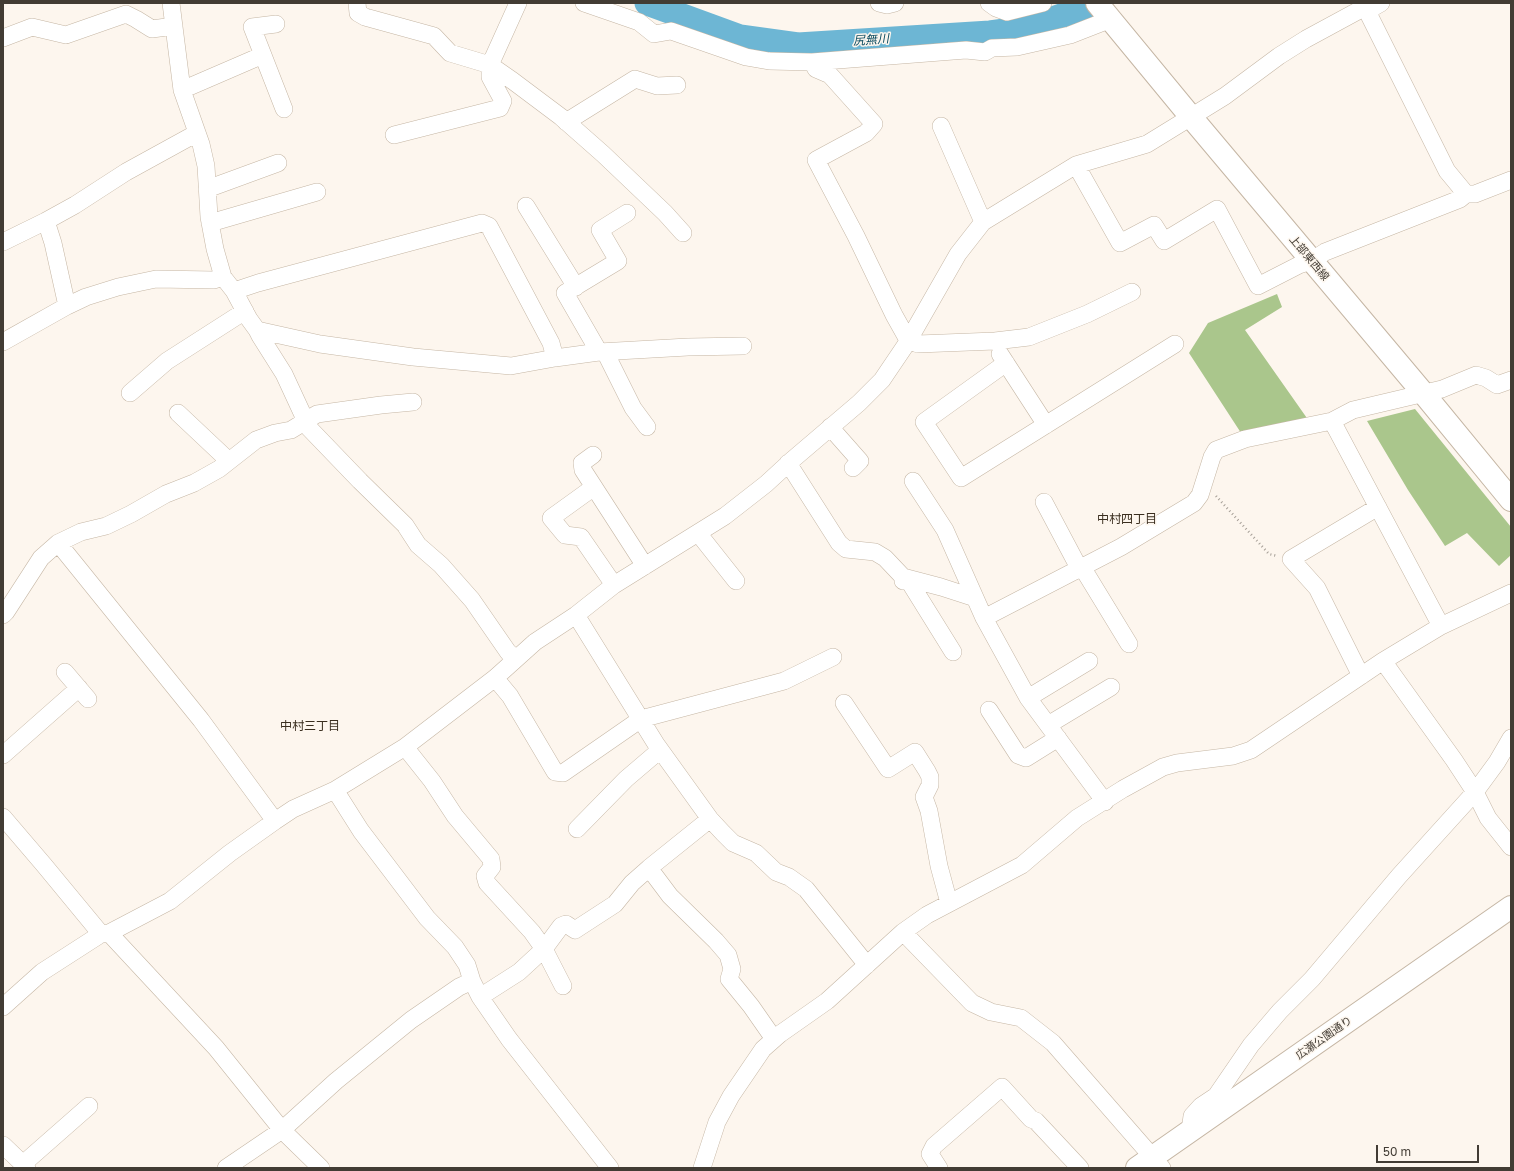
<!DOCTYPE html>
<meta charset="utf-8">
<style>
body{margin:0}
#map{position:relative;width:1514px;height:1171px;overflow:hidden;background:#fdf6ee;font-family:"Golos Text",sans-serif}
canvas{display:block}
.frame{position:absolute;inset:0;border:4px solid #423c34;pointer-events:none}
.scale{position:absolute;left:1376px;top:1145px;width:103px;height:18px;box-sizing:border-box;border:2px solid #423c34;border-top:0;padding-left:5px;font-size:12px;line-height:14px;white-space:nowrap;color:#423c34;-webkit-text-stroke:3px #fdf6ee;paint-order:stroke}
</style>
<div id="map">
<canvas width="1514" height="1171"></canvas>
<div class="frame"></div>
<div class="scale">50 m</div>
</div>
<script>
const c = document.querySelector('canvas').getContext('2d');
c.lineJoin = 'round';
function fillPath(path, color) {
  c.fillStyle = color;
  c.fill(path, 'evenodd');
}
function toPath(rows) {
  const path = new Path2D();
  for (const r of rows) {
    path.moveTo(r[0], r[1]);
    for (let i = 2; i < r.length; i += 2) path.lineTo(r[i], r[i + 1]);
  }
  return path;
}
function trace(path, color, width, dash) {
  c.strokeStyle = color;
  c.lineWidth = width;
  c.lineCap = dash ? 'butt' : 'round';
  c.setLineDash(dash || []);
  c.stroke(path);
}
function label(font, color, halo, rows, align = 'center') {
  c.font = font + ' "Golos Text","Noto Sans JP",sans-serif';
  c.lineWidth = 3;
  c.setLineDash([]);
  c.textBaseline = 'middle';
  c.strokeStyle = halo;
  c.fillStyle = color;
  for (const [text, x, y, turn = 0] of rows) {
    c.save();
    c.translate(x, y);
    c.rotate((+turn || 0) * Math.PI / 180);
    c.textAlign = isNaN(turn) ? turn : align;
    if (halo) c.strokeText(text, 0, 0);
    c.fillText(text, 0, 0);
    c.restore();
  }
}
const forest = toPath([
 [1277,294,1282,307,1245,330,1309,421,1243,436,1189,353,1208,323],
 [1415,409,1511,527,1511,555,1499,566,1467,533,1445,546,1408,490,1367,421]
]);
const river = toPath([
 [647,3,740,37,798,45,990,33,1027,28,1098,3]
]);
const path = toPath([
 [1216,496,1269,554,1277,556]
]);
const street = toPath([
 [171,3,182,90,201,144,206,166,209,217,215,249,223,277,234,291,249,319,257,330,320,344,413,357,511,366,555,358,599,352,688,347,743,346],
 [357,3,358,13,365,17,434,36,450,53,490,65,513,81,561,117,603,154,665,213,683,233],
 [584,3,639,22,654,34,671,31,746,57,769,61,812,62,966,50,985,52,992,48,1017,47,1070,35,1111,19],
 [879,3,887,5,895,3],
 [989,3,996,8,1007,12,1043,3],
 [1363,3,1447,171,1466,194,1475,194,1511,180],
 [1367,11,1381,3],
 [276,24,252,27,284,109],
 [3,38,32,27,66,35,126,14,136,19,152,29,174,26],
 [812,62,816,69,830,75,874,124,866,133,816,160,856,236,894,315,908,340,918,344,995,341,1029,337,1087,314,1132,292],
 [182,90,263,55],
 [566,122,635,79,657,86,677,85],
 [941,126,983,222],
 [394,135,500,108,503,101,490,77,490,65,518,3],
 [1076,165,1120,243,1154,225,1164,241,1217,209,1258,286,1299,265,1311,261,1325,252,1460,199,1466,194],
 [207,189,278,163],
 [526,206,576,287],
 [210,223,317,192],
 [3,242,46,221],
 [234,291,258,283,482,223,489,226,551,343,555,358],
 [67,306,53,243,46,221,75,205,126,172,197,133],
 [257,330,260,336,284,374,309,428,360,481,405,525,418,545,441,565,472,600,508,652,516,659],
 [3,342,67,306,86,297,118,287,156,279,214,280,223,277],
 [599,352,565,293,618,261,600,230,627,213],
 [605,352,633,408,647,427],
 [1000,354,1046,425],
 [1006,363,924,422,961,478,1175,344],
 [130,393,167,361,245,311],
 [178,413,229,461],
 [1332,421,1441,626],
 [830,427,860,461,853,468],
 [593,455,582,463,583,470,645,566],
 [788,463,839,543,846,549,875,552,885,558,903,577,941,587,975,598],
 [913,481,945,530,984,618,1028,698,1105,802],
 [594,487,551,518,565,535,581,537,614,585],
 [1044,502,1079,568],
 [698,533,736,581],
 [58,543,201,720,275,821],
 [1082,567,1129,644],
 [903,581,907,578,953,652],
 [3,615,6,612,41,558,58,543,81,532,106,526,131,514,166,494,194,483,219,469,256,440,275,433,291,430,317,414,381,405,413,402],
 [576,615,656,744,710,819,723,833,733,843,756,853,776,872,789,877,806,889,867,965],
 [984,618,1121,547,1194,503,1200,495,1212,457,1216,450,1245,439,1332,421,1353,410,1442,389,1476,375,1486,378,1497,385,1511,380],
 [1383,661,1454,760,1475,792,1488,818,1511,847],
 [65,672,88,699],
 [1361,676,1317,588,1291,559,1378,507],
 [495,678,510,696,555,772,563,773,641,719,784,681,833,657],
 [1028,698,1089,661],
 [844,703,888,769,915,752,927,771,930,777,930,785,924,797,929,811,939,866,949,903],
 [989,710,1018,755,1026,758,1058,738],
 [1048,725,1111,687],
 [405,747,432,781,455,816,491,859,492,867,485,876,487,883,532,932,544,949,563,986],
 [3,755,79,688],
 [335,790,361,831,427,918,455,947,467,965,472,981,480,997,509,1039,610,1168],
 [3,817,44,865,101,934],
 [577,829,626,779,660,750],
 [649,868,670,896,716,941,728,955,732,969,729,979,751,1006,774,1039],
 [903,932,972,1003,991,1012,1021,1018,1053,1043,1162,1168],
 [109,933,216,1048,282,1130,321,1168],
 [480,997,519,972,544,949,561,926,566,924,575,930,615,904,632,883,649,868,710,819],
 [3,1007,42,972,101,934,109,933,170,901,230,853,275,821,293,809,335,790,405,747,495,678,535,642,576,615,614,585,725,516,766,484,791,461,859,403,882,380,907,343,958,254,983,222,1076,165,1147,144,1225,96,1279,56,1306,39,1365,7],
 [1190,1131,1192,1116,1201,1106,1216,1096,1251,1045,1280,1011,1312,979,1399,876,1475,792,1497,762,1511,738],
 [3,1145,27,1168],
 [23,1164,89,1106],
 [226,1168,282,1130,336,1081,411,1020,459,987,472,981],
 [702,1168,717,1122,731,1096,763,1049,780,1034,827,1001,903,932,927,915,1022,865,1077,818,1123,789,1163,767,1177,763,1233,756,1251,750,1383,661,1441,626,1511,593],
 [939,1168,930,1154,934,1146,1002,1087,1031,1119,1036,1121,1080,1168]
]);
const secondary = toPath([
 [1097,3,1191,117,1424,394,1511,500],
 [1137,1168,1511,907]
]);
const streetNames = [
 ["上部東西線",1309,258,50],
 ["広瀬公園通り",1324,1038,-35]
];
const waterNames = [
 ["尻無川",871,40,-4]
];
const neighbourhoodNames = [
 ["中村四丁目",1127,519],
 ["中村三丁目",310,726]
];
fillPath(forest, '#aac68c');
trace(river, '#6db6d4', 25);
trace(street, '#c5b6a4', 18);
trace(secondary, '#c5b6a4', 24);
trace(path, '#a69f97', 2.5, [1, 3]);
trace(street, '#fff', 17);
trace(secondary, '#fff', 22);
label('11px', '#423c34', '#fdf6ee', streetNames);
label('italic 12px', '#08495e', '#fdf6ee', waterNames);
label('12px', '#3a2e1f', '#fdf6ee', neighbourhoodNames);
</script>
